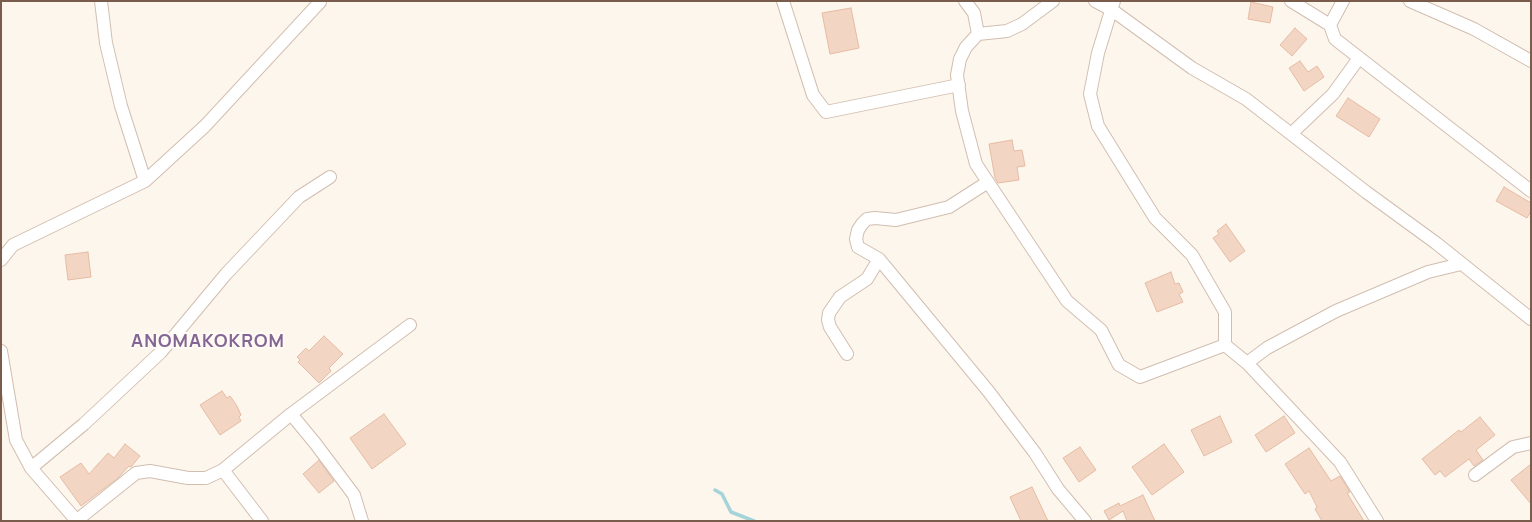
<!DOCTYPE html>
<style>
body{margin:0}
#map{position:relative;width:1532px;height:522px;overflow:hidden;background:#fdf6ec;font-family:Manrope,sans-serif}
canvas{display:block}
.frame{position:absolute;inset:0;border:2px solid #7a5c4d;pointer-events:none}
</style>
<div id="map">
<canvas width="1532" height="522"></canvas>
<div class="frame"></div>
</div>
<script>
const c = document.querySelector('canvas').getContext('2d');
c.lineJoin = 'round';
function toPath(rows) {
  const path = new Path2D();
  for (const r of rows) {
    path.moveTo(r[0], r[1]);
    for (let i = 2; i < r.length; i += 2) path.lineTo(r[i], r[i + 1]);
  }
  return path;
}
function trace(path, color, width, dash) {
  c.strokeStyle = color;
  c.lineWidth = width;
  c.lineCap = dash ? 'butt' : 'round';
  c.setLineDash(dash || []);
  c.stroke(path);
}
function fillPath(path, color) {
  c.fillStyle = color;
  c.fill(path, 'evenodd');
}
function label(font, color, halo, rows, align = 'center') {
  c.font = font + ' Manrope,sans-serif';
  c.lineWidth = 4;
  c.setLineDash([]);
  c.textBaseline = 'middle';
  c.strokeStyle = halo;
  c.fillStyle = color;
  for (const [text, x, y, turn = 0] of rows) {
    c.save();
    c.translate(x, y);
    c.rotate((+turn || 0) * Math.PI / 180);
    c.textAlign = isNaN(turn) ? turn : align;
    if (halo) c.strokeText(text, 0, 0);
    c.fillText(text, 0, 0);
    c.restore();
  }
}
const stream = toPath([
 [715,490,722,494,731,512,754,521]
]);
const building = toPath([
 [1251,2,1273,7,1270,23,1248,19,1251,2],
 [851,8,859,48,830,54,822,13,851,8],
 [1295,28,1307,39,1292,56,1280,45,1295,28],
 [1300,61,1308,72,1317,66,1324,77,1304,91,1289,68,1300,61],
 [1348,98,1380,119,1369,137,1336,116,1348,98],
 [1012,140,1014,151,1022,150,1025,166,1017,167,1019,180,998,183,995,178,989,144,1012,140],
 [1504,187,1531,203,1531,211,1527,218,1496,201,1504,187],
 [1226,224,1245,251,1230,262,1213,238,1219,234,1217,231,1226,224],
 [88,252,91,277,68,280,65,255,88,252],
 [1171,272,1175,284,1179,283,1183,292,1179,294,1183,302,1157,312,1145,283,1171,272],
 [324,336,343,354,329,368,331,371,319,383,298,362,300,360,297,357,306,348,309,351,324,336],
 [222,391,227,398,230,396,237,406,241,415,239,417,241,421,220,435,200,405,222,391],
 [384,414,406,444,372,469,350,438,384,414],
 [1220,416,1232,442,1204,456,1191,430,1220,416],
 [1284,416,1295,433,1266,452,1255,435,1284,416],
 [1480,417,1495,435,1476,450,1483,460,1474,466,1469,459,1445,477,1440,471,1435,475,1422,459,1459,430,1461,432,1480,417],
 [125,444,140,456,131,467,129,466,118,478,81,506,60,477,81,463,89,474,108,453,114,458,125,444],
 [1164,444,1184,472,1152,495,1132,467,1164,444],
 [1080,447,1096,470,1079,482,1063,458,1080,447],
 [1309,448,1331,481,1340,476,1350,492,1347,493,1364,521,1322,521,1315,509,1317,507,1309,491,1305,494,1285,464,1309,448],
 [319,460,334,481,319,493,303,474,319,460],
 [1531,464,1531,504,1511,480,1531,464],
 [1032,487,1048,521,1021,521,1010,497,1032,487],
 [1143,495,1155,521,1127,521,1123,511,1109,520,1104,511,1119,503,1120,506,1143,495]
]);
const street = toPath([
 [783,1,813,95,826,112,959,85],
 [965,1,974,13,978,34,966,47,960,59,957,75,962,111,976,164,1067,301,1101,330,1119,365,1140,377,1225,345],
 [1095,1,1112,10,1192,68,1246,99,1366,192,1436,243,1531,319],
 [1114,1,1098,53,1090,94,1098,126,1155,218,1192,255,1225,312,1225,345],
 [1291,1,1330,25,1335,39,1531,191],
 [1410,1,1474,29,1531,61],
 [1330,25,1343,1],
 [978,34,1007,31,1022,24,1053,1],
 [1292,133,1333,94,1359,58],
 [145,181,205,126,320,2],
 [879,259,989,392,1035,453,1058,489,1085,521],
 [1,260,13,245,145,181,121,106,106,43,101,1],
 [1225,345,1247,363,1340,462,1377,521],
 [1,351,16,440,31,468,77,521],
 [847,354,830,327,828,320,829,313,840,297,867,279,879,259,858,247,856,239,858,230,862,224,867,219,875,218,896,220,949,207,988,182],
 [1247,363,1267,348,1336,311,1428,272,1461,264],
 [291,414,315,443,354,495,362,521],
 [31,468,84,424,161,352,226,274,299,197,330,177],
 [223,470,262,521],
 [1475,475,1513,447,1531,443],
 [76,521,136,473,150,471,188,478,206,478,223,470,291,414,410,325]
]);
const districtNames = [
 ["ANOMAKOKROM",208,342]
];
trace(stream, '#a5d3da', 3.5);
fillPath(building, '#f3d5c3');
trace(building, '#e6bba3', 1);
trace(street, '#d1beb0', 14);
trace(street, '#fff', 12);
c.letterSpacing = '1px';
label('bold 18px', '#846695', '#fffaf3', districtNames);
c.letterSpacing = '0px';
</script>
